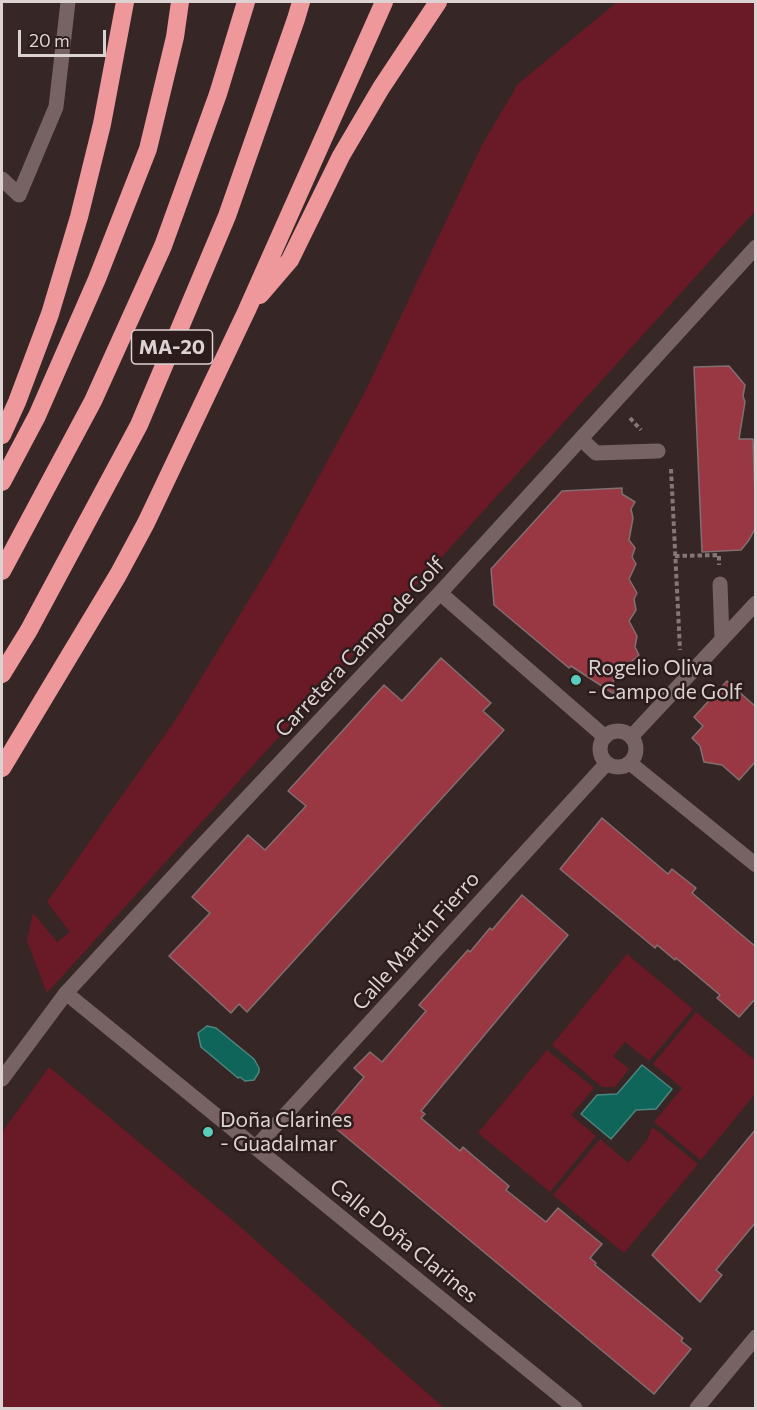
<!DOCTYPE html>
<meta charset="utf-8">
<style>
body{margin:0}
#map{position:relative;width:757px;height:1410px;overflow:hidden;background:#362626;font-family:Commissioner,sans-serif}
canvas{display:block}
.frame{position:absolute;inset:0;border:3px solid #ddd2d2;pointer-events:none}
.scale{position:absolute;left:18px;top:30px;width:88px;height:27px;box-sizing:border-box;border:3px solid #ddd2d2;border-top:0;padding-left:8px;font-size:18px;line-height:21px;white-space:nowrap;color:#ddd2d2;-webkit-text-stroke:4px #2c1c1c;paint-order:stroke}
</style>
<div id="map">
<canvas width="757" height="1410"></canvas>
<div class="frame"></div>
<div class="scale">20 m</div>
</div>
<script>
const c = document.querySelector('canvas').getContext('2d');
c.lineJoin = 'round';
function fillPath(path, color) {
  c.fillStyle = color;
  c.fill(path, 'evenodd');
}
function toPath(rows) {
  const path = new Path2D();
  for (const r of rows) {
    if (r.length === 3) {
      path.moveTo(r[0] + r[2], r[1]);
      path.arc(r[0], r[1], r[2], 0, 2 * Math.PI);
      continue;
    }
    path.moveTo(r[0], r[1]);
    for (let i = 2; i < r.length; i += 2) path.lineTo(r[i], r[i + 1]);
  }
  return path;
}
function trace(path, color, width, dash) {
  c.strokeStyle = color;
  c.lineWidth = width;
  c.lineCap = dash ? 'butt' : 'round';
  c.setLineDash(dash || []);
  c.stroke(path);
}
function label(font, color, halo, rows, align = 'center') {
  c.font = font + ' Commissioner,sans-serif';
  c.lineWidth = 5;
  c.setLineDash([]);
  c.textBaseline = 'middle';
  c.strokeStyle = halo;
  c.fillStyle = color;
  for (const [text, x, y, turn = 0] of rows) {
    c.save();
    c.translate(x, y);
    c.rotate((+turn || 0) * Math.PI / 180);
    c.textAlign = isNaN(turn) ? turn : align;
    if (halo) c.strokeText(text, 0, 0);
    c.fillText(text, 0, 0);
    c.restore();
  }
}
const green = toPath([
 [617,2,755,2,755,211,47,993,27,941,33,913,57,942,70,932,47,902,176,719,274,559,365,392,482,145,518,84],
 [627,954,693,1009,649,1061,625,1042,613,1056,629,1069,615,1087,602,1087,552,1045],
 [696,1012,756,1061,755,1094,701,1160,654,1122,682,1088,653,1064],
 [547,1050,594,1088,571,1115,596,1136,550,1192,478,1133],
 [49,1067,237,1224,444,1408,2,1408,2,1132],
 [654,1128,698,1164,624,1253,553,1195,600,1139,628,1163,648,1139,651,1129]
]);
const water = toPath([
 [207,1026,216,1028,254,1059,259,1068,259,1072,254,1080,245,1081,240,1077,238,1078,201,1047,198,1033,207,1026],
 [642,1065,672,1089,656,1109,636,1110,611,1139,581,1114,597,1095,617,1094,642,1065]
]);
const building = toPath([
 [729,366,745,385,743,396,745,402,739,439,753,439,756,527,749,540,741,550,702,552,694,367,729,366],
 [622,488,622,494,635,502,631,509,633,518,629,540,635,548,632,557,636,564,629,579,637,593,634,599,636,610,629,621,637,636,635,647,639,655,624,668,613,669,614,694,571,666,569,668,494,605,491,569,562,491,622,488],
 [441,658,491,703,483,711,504,730,247,1012,239,1004,231,1013,169,956,210,913,192,897,248,835,265,850,306,806,288,791,384,685,402,701,441,658],
 [727,681,756,707,756,761,739,780,722,765,704,762,700,746,692,738,703,726,694,717,727,681],
 [602,818,668,874,672,869,696,888,692,893,756,947,756,998,739,1017,717,998,720,995,676,958,675,960,657,945,655,948,560,869,602,818],
 [522,895,568,935,421,1111,425,1114,421,1118,460,1151,463,1147,471,1154,509,1186,506,1190,546,1222,558,1208,602,1244,590,1258,596,1263,595,1265,683,1338,681,1341,691,1349,654,1394,327,1121,364,1077,354,1068,370,1052,382,1062,426,1011,419,1005,468,950,470,952,490,928,492,930,522,895],
 [756,1129,756,1222,716,1270,722,1275,700,1302,652,1255,756,1129]
]);
const path = toPath([
 [630,418,641,430],
 [671,469,680,650],
 [675,556,719,555,719,565]
]);
const lane = toPath([
 [2,179,19,195,56,107,68,2],
 [581,439,596,453,658,451],
 [720,584,722,638]
]);
const street = toPath([
 [440,593,605,737],
 [618,749,18],
 [631,737,756,603],
 [630,763,756,865],
 [66,993,575,1408],
 [256,1147,607,763],
 [697,1408,756,1337]
]);
const secondary = toPath([
 [2,1079,66,993,194,854,440,593,756,247]
]);
const highway = toPath([
 [260,295,290,260,341,156,381,88,438,2],
 [2,435,17,402,50,314,79,217,102,124,125,2],
 [2,482,37,416,97,279,148,149,175,37,180,2],
 [2,571,93,401,163,246,218,94,246,2],
 [2,674,29,630,139,425,227,216,296,19,301,2],
 [2,768,118,575,146,523,247,310,384,2]
]);
const markers = [
 [576,680,6,"#5acebc"],
 [208,1132,6,"#5acebc"]
];
const shields = [
 [172,347,81]
];
const shieldNames = [
 ["MA-20",172,347]
];
const streetNames = [
 ["Carretera Campo de Golf",360,647,-47],
 ["Calle Martín Fierro",416,941,-48],
 ["Calle Doña Clarines",404,1241,39]
];
const poiNames = [
 ["Rogelio Oliva",588,668],
 ["- Campo de Golf",588,692],
 ["Doña Clarines",220,1120],
 ["- Guadalmar",220,1144]
];
fillPath(green, '#6a1a26');
fillPath(water, '#0f655a');
trace(water, '#4d867e', 1.5);
fillPath(building, '#993843');
trace(building, '#836f70', 1.5);
trace(path, '#857777', 4, [4.5, 3]);
trace(lane, '#776364', 15);
trace(street, '#776364', 15);
trace(secondary, '#776364', 15);
trace(highway, '#ef989c', 18);
for (const [x, y, r, color] of markers) {
  const dot = new Path2D();
  dot.arc(x, y, r, 0, 2 * Math.PI);
  c.fillStyle = color;
  c.fill(dot);
  trace(dot, '#2c1c1c', 2);
}
for (const [x, y, w] of shields) {
  const box = new Path2D();
  box.roundRect(x - w / 2, y - 17, w, 34, 4.5);
  c.fillStyle = '#2c1c1c';
  c.fill(box);
  trace(box, '#ddd2d2', 1.5);
}
label('bold 20px', '#ddd2d2', null, shieldNames);
label('21px', '#ddd2d2', '#2c1c1c', streetNames);
label('21px', '#ddd2d2', '#2c1c1c', poiNames, 'left');
</script>
